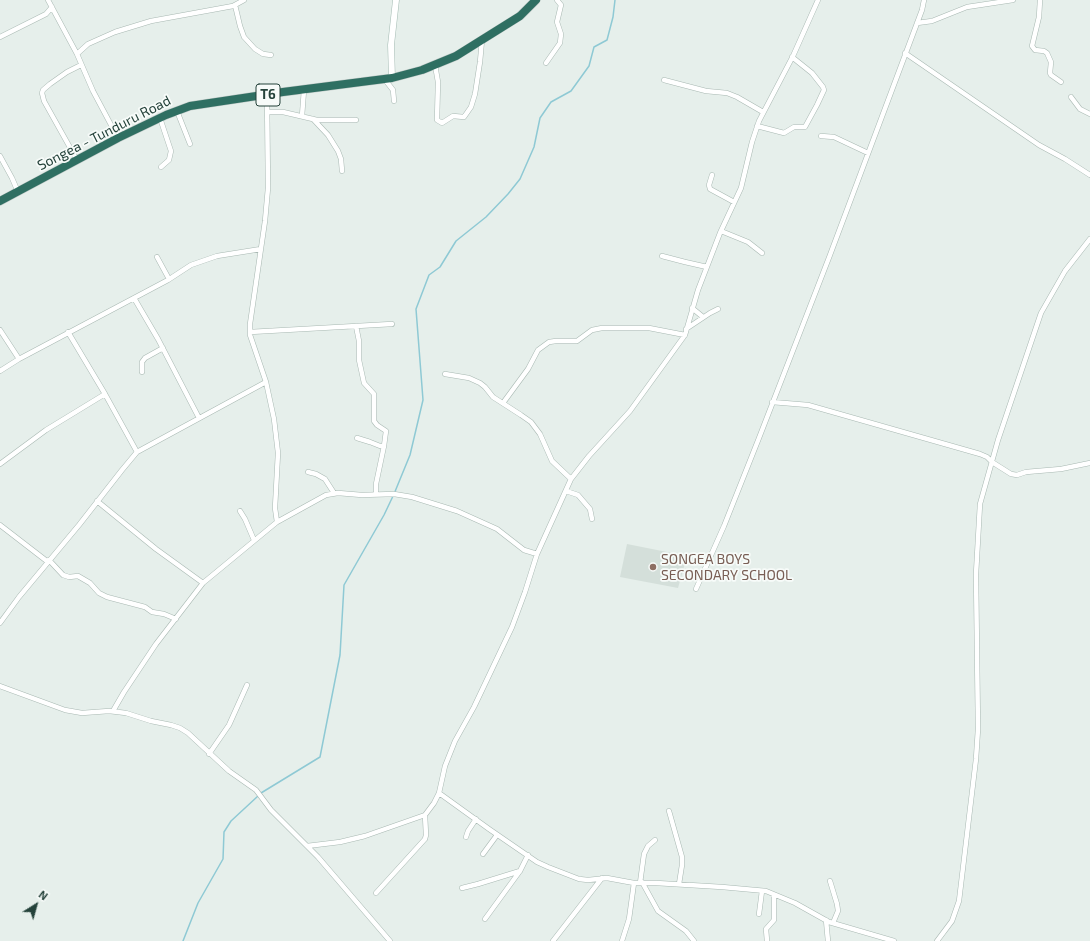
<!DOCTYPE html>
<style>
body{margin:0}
#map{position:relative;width:1090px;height:941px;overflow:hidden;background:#e6efeb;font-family:"Exo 2",sans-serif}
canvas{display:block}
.north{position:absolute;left:16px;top:885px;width:40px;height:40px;-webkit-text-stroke:3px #f7fbf9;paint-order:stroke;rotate:37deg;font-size:11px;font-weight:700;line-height:16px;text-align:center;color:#24423a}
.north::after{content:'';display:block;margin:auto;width:14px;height:18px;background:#24423a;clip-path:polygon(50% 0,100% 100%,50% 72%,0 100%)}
</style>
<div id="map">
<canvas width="1090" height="941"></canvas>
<div class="north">N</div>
</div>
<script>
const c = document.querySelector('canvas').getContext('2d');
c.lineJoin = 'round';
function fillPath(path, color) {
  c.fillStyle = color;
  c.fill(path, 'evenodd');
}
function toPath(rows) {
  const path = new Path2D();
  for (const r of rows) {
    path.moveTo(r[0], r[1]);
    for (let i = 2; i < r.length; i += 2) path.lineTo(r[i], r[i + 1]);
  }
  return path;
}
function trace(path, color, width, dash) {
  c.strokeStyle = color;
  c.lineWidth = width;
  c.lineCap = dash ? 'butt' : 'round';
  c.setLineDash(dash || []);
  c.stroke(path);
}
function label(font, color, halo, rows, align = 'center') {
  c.font = font + ' "Exo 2",sans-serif';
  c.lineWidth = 3.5;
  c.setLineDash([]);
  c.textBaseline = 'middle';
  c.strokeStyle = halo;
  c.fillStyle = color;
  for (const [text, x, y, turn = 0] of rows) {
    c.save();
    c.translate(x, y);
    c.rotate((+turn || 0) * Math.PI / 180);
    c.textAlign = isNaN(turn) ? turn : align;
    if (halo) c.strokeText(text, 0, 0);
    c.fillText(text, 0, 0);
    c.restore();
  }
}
const built = toPath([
 [627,544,687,556,678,588,620,577]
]);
const stream = toPath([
 [261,793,320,757,340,655,344,585,384,515,394,494,410,455,423,400,416,309,429,275,440,267,456,241,486,217,508,194,520,179,534,147,540,118,551,102,571,91,589,66,594,47,607,40,613,17,615,0],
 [183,941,198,903,223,859,224,832,231,821,258,796]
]);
const street = toPath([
 [48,0,77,54,93,91,118,138],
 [1040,0,1039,17,1032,46,1035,50,1044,51,1047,53,1051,62,1050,73,1051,75,1061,82],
 [235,5,240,26,244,37,255,49,263,54,271,55],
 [917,23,932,21,967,7,1013,0],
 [0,37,46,14,52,7],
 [905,53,1039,145,1065,159,1090,175],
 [77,54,88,44,115,32,151,21,233,6,244,0],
 [546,63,560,43,561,34,557,22,561,5,557,0],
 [435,65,438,82,437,120,442,123,453,116,464,117,471,107,475,94,480,62,482,40],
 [383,79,386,81,393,90,394,101],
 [664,80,706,91,727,93,737,97,763,112],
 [267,95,268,188,265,221,250,324,250,335,266,382,274,419,278,453,275,508,277,522],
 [1071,97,1080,109,1090,114],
 [177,111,190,144],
 [268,112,283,112,317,120,356,120],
 [302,116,304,90],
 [160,118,171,151,169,160,161,167],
 [313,119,328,135,338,151,341,159,342,171],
 [757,126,784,133,794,127,805,127,817,105,824,90,823,87,812,73,792,57],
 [821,136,834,137,868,153],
 [0,156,12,178,18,192],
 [77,160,44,101,42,93,43,90,50,84,67,72,81,65],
 [712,175,709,185,710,189,734,202],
 [721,231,748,242,762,253],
 [662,256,685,262,707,267],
 [157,257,169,279],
 [134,298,158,339,199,418],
 [692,308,703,317],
 [356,326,359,341,359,360,364,383,374,394,374,421,377,425,386,431,384,446,376,484,376,494],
 [686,329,710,313,718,309],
 [0,330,19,359],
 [68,332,105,394,137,452],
 [250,332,392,324],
 [0,371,19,359,168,280,191,265,217,256,261,249],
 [142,372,142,362,145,358,163,348],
 [445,374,469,378,480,383,485,387,493,397,521,415,531,422,540,434,552,461,571,479],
 [772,402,808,405,980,454,987,457,992,462,1011,474,1017,475,1026,472,1061,469,1090,463],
 [503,403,528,369,538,350,549,342,556,341,577,341,592,330,602,328,649,328,685,335],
 [357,438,370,442,380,446,384,446],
 [0,464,46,430,105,394],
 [308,472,316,474,325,479,334,493],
 [566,491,578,495,590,509,592,519],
 [97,501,156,549,203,583],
 [240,511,245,519,254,540],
 [0,525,48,562],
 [49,560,63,575,69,577,78,576,90,583,99,593,107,597,145,607,152,612,164,614,176,619],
 [696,589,724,526,759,438,830,255,922,10,924,0],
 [0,623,19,597,79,525,122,470,137,452,266,382],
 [0,686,65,710,82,713,109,711,126,713,151,721,171,725,180,728,188,733,229,771,256,790,271,810,318,857,390,941],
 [113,711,124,692,156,644,203,583,277,522,326,495,338,493,362,495,394,494,412,497,457,511,497,529,524,550,537,554],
 [209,754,229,725,247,685],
 [439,793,489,829,537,862,548,867,579,879,588,880,607,878,634,883,656,883,722,887,766,891,795,903,829,922,894,941],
 [669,811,682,857,682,865,679,884],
 [466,837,468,831,476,819],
 [307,846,340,842,365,836,425,815],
 [483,854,497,835],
 [830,881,837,904,838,911,833,923],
 [642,882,658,911,686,931,694,941],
 [640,883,644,854,648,846,655,840],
 [462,888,478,884,520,871],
 [376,893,425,839,426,835,425,815,434,803,439,793,445,766,455,741,474,707,512,627,525,592,537,554,571,479,589,456,630,411,685,335,698,290,720,233,741,188,752,142,759,121,793,56,818,0],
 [759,914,762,891],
 [485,919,520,871,528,855],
 [826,920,828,941],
 [553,941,602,878],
 [622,941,629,919,634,883],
 [767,941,766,929,774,920,774,895],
 [937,941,952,921,959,901,976,759,978,729,976,574,980,504,998,440,1041,313,1065,271,1090,239]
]);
const secondary = toPath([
 [392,78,391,45,396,0]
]);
const highway = toPath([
 [0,201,118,138,166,115,190,106,283,92,392,78,422,70,456,56,520,16,536,0]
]);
const markers = [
 [653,567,4,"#8d6e63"]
];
const shields = [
 [268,95,24]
];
const shieldNames = [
 ["T6",268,95]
];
const streetNames = [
 ["Songea - Tunduru Road",104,133,-27]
];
const educationNames = [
 ["SONGEA BOYS",661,559],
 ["SECONDARY SCHOOL",661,575]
];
fillPath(built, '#d4dfda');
trace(stream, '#8ec9d4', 1.5);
trace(street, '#a8b8b2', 5.5);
trace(secondary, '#a4bbb3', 7);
trace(highway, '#c2cac8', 9);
trace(street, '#fff', 4.5);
trace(secondary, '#fff', 6);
trace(highway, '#2f6f62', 8);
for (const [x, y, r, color] of markers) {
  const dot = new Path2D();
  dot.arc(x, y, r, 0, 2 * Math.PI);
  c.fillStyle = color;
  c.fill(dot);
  trace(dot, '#f7fbf9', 1.5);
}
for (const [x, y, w] of shields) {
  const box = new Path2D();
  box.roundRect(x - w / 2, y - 11, w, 22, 3);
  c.fillStyle = '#f7fbf9';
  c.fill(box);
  trace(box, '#24423a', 1);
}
label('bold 13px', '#24423a', null, shieldNames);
label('14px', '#24423a', '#f7fbf9', streetNames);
label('14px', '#785e54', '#f7fbf9', educationNames, 'left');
</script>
